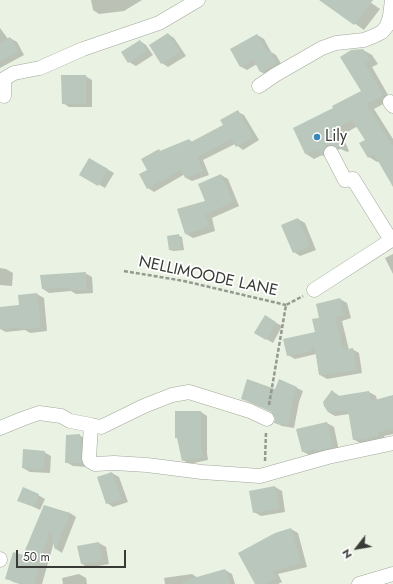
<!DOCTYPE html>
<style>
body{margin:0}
#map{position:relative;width:393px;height:584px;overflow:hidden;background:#eaf2e3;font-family:Jost,sans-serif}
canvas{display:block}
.north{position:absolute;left:337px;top:528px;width:40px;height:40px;-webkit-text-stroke:3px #fff;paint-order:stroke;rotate:239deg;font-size:11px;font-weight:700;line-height:16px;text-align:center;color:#383b35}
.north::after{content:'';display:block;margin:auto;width:14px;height:18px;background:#383b35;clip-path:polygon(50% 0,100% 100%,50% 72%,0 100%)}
.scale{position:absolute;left:16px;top:550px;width:110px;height:18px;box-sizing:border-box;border:2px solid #383b35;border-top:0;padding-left:5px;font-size:12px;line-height:14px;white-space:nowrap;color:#383b35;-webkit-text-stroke:3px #fff;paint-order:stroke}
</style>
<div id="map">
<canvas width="393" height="584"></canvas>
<div class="north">N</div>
<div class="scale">50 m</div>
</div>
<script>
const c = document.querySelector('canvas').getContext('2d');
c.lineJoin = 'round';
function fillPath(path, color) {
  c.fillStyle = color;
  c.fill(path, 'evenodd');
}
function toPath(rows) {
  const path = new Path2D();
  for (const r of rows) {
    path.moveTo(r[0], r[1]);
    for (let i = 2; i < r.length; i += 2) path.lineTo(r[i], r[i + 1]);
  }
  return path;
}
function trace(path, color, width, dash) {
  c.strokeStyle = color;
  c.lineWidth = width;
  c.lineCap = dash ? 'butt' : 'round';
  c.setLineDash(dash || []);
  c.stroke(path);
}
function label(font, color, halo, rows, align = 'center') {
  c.font = font + ' Jost,sans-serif';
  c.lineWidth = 3.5;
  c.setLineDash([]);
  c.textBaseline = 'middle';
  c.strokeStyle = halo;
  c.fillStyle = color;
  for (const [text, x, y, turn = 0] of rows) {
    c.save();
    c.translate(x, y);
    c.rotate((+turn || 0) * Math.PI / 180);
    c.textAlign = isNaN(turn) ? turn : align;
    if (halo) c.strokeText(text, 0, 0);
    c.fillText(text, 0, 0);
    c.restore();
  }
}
const shadow = toPath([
 [91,0,142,0,124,11,99,14,93,10],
 [321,0,367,0,380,9,364,30],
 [0,28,8,39,10,38,17,42,24,55,0,68],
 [168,34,174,38,186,56,168,67,162,63],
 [257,35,264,39,271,52,276,55,283,67,268,76,261,72,257,64,247,70,240,66],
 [140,41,146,45,153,55,136,66,129,62],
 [363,50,372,55,378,64,372,67,391,100,374,109,393,139,393,185,379,161,377,162,369,157,366,140,358,126,342,135,349,151,347,152,341,149,336,150,330,160,322,155,314,159,306,154,294,128,335,109,363,91],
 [85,76,92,80,92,107,69,107,63,103],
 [238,112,244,115,259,140,243,150,235,144,203,160,209,175,192,181,186,178,185,174,154,192,148,188,149,170,161,151,189,140,193,142,225,126],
 [89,159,114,173,105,188,81,174],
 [221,175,228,179,239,206,212,218,215,231,193,238,186,234],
 [298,219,305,223,316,250,300,256,294,252,283,225],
 [179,236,182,237,184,250,173,251,170,250],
 [393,254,393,274,385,258],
 [0,268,6,269,13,273,12,286,0,285],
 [85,273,92,277,93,293,76,294,71,291,49,293,43,289],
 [37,294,44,298,47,331,30,333,25,330,6,332,0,329,0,308,20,306],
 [340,299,347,303,351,318,342,321,349,350,352,349,359,353,362,373,327,379,320,375,316,354,295,359,288,355,316,332,320,318,317,304],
 [265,317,282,326,273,343,256,333],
 [297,388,303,391,299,402,294,428,282,426,275,423,276,418,272,412,242,399,276,391],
 [332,391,341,397,369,392,376,396,377,400,393,396,393,434,384,436,385,439,360,443,353,439,350,414,335,416,328,412],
 [201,412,207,416,207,453,208,460,189,464,183,460],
 [327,423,334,427,339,451,309,455,302,451],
 [79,435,86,439,88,467,73,466,66,462],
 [44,452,51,456,50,473,30,472,23,468],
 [112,473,119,477,128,502,113,507,107,503,98,477],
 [275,487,282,491,285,512,261,516,254,512],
 [38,495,45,499,40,510,19,500],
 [44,506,70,513,76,517,62,553,56,549,54,542,42,584,20,584,13,582,7,578,23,556],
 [291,529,298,533,307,567,278,574,282,582,278,584,256,584],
 [99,543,106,547,109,564,88,568,82,564],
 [225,570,232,574,235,584,165,584,164,578,192,574,198,578],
 [79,574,86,578,87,584,63,584,62,578]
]);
const building = toPath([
 [319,0,373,0,354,25],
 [168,33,180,52,161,64,149,45],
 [257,34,267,52,270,50,277,63,260,72,253,59,240,67,230,49],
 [10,37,18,51,0,61,0,43],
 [140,40,147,51,128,63,121,52],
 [363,49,370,59,364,62,383,95,366,104,393,146,393,187,374,154,368,158,359,143,365,140,352,120,334,130,341,146,337,148,332,145,327,145,324,149,323,155,321,156,318,149,305,154,293,128,333,108,332,106,361,91,340,57,351,50],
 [61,75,86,75,86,104,62,104],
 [238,110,253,137,236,147,231,139,197,157,203,171,185,178,181,169,147,189,139,174,147,170,141,159,159,149,160,151,189,139,191,142,223,125,220,120],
 [89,158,108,169,98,186,79,175],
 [221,174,233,202,205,214,209,227,185,234,177,209,205,201,198,184],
 [298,218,310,246,293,253,281,225],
 [179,234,181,249,169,250,167,236],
 [86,272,86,290,69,290,69,287,42,289,40,275],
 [37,293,41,328,22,329,22,327,0,329,0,307,19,305,18,295],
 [340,298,344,315,335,317,343,350,353,348,356,370,319,375,314,343,311,351,287,356,283,339,315,332,312,319,319,318,316,304],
 [265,315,276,322,266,340,254,333],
 [247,379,275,389,279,379,297,387,293,398,288,425,274,423,275,418,271,412,254,403,241,399],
 [332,390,338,396,369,391,371,401,393,395,393,429,378,432,379,436,353,440,348,410,328,412,324,406,323,402],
 [175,411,201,411,201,449,203,457,182,461,177,438,175,438],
 [327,422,333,447,316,451,316,449,302,452,296,429],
 [80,434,82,463,65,463,66,435],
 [23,449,45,451,43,470,22,468],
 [112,472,121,499,106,504,97,477],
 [275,486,279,508,253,513,249,491],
 [23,487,39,494,34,507,17,501],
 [44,505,70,513,55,550,50,528,34,584,24,584,5,579,13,552,23,555],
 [291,528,301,563,272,571,276,578,264,584,255,584,238,553,275,533],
 [99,542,102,560,81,564,77,546],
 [225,569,230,584,184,584,183,581]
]);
const path = toPath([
 [124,271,184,281,286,305],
 [269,405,286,305,303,296],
 [265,461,266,432]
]);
const minor = toPath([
 [259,86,275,75,322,48,336,43,364,40,374,36,382,32,387,26,390,16,392,0],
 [4,96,4,79,14,73,40,68,83,49,159,23,198,0],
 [390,102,393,106],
 [331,153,345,180,353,179,391,240],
 [314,290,393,239],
 [91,425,101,427,144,406,172,395,189,392,250,411,267,419],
 [0,428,22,419,39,413,61,416,70,421,91,425,89,458,90,461,95,464,114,463,147,465,202,472,260,476,328,457,393,443],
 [0,559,0,560],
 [359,584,393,574]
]);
const markers = [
 [317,137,4,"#3788b9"]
];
const poiNames = [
 ["Lily",325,137]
];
const streetNames = [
 ["NELLIMOODE LANE",208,277,12]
];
fillPath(shadow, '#0003');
fillPath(building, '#b9c7bc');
trace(minor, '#a1a89b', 15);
trace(path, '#94998f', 2.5, [4, 2]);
trace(minor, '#fff', 14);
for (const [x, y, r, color] of markers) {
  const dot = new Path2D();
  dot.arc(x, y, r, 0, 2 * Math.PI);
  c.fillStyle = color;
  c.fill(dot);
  trace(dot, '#fff', 1.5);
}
label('16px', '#383b35', '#fff', poiNames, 'left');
label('16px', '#383b35', '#fff', streetNames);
</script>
